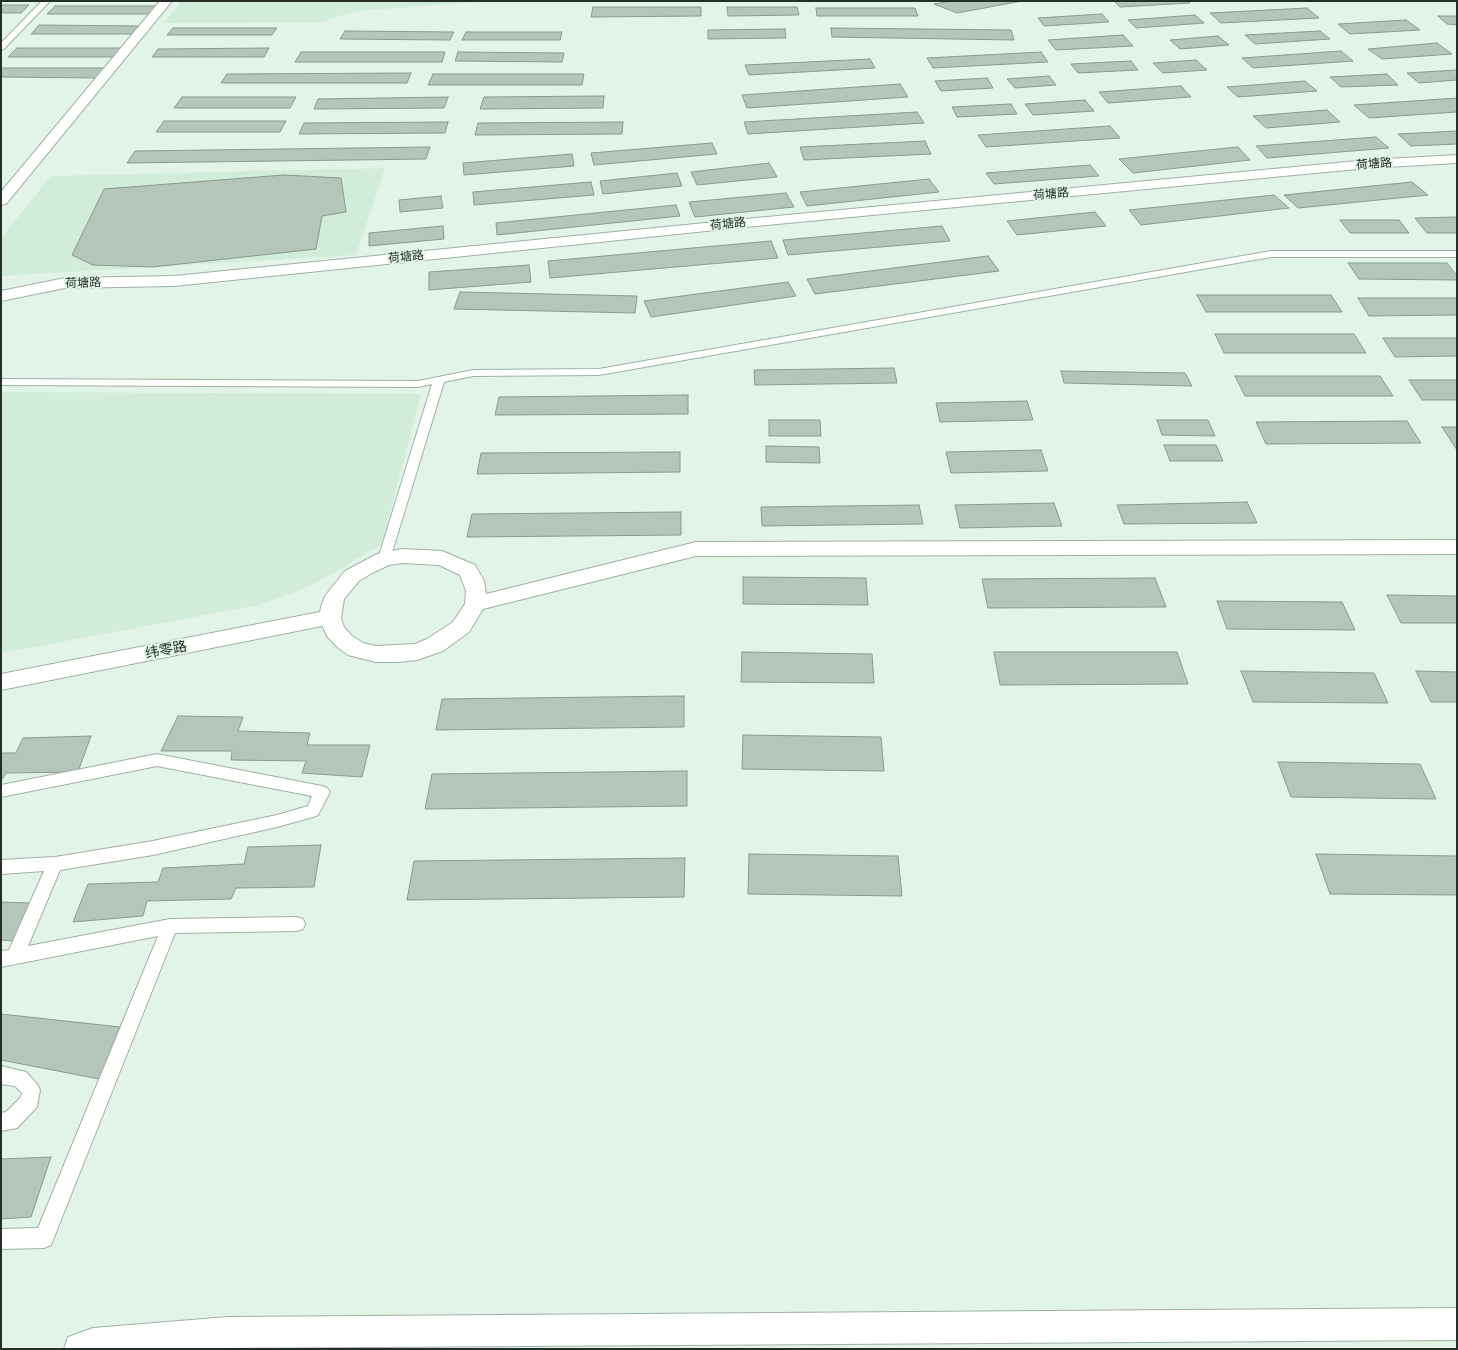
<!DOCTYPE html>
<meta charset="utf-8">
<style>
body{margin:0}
#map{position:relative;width:1458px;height:1350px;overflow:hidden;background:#e1f4e7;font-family:"Public Sans",sans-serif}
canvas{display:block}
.frame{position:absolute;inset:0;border:2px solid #252d28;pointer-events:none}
</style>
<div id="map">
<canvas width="1458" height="1350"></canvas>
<div class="frame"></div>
</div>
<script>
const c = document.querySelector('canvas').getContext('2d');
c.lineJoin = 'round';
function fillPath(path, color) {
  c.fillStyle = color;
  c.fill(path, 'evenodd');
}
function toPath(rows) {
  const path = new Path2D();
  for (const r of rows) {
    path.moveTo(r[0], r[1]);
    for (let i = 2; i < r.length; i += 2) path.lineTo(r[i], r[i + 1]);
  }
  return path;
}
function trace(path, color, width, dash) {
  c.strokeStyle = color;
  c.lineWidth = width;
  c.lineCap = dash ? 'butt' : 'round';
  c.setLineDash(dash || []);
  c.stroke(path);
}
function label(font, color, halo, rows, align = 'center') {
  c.font = font + ' "Public Sans","Noto Sans SC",sans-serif';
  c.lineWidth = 4;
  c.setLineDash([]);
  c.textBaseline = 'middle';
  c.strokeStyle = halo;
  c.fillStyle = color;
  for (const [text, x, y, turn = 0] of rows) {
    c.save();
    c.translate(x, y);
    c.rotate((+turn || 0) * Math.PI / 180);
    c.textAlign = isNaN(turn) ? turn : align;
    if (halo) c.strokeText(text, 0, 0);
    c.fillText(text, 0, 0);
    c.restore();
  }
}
const built = toPath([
 [182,1,489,1,357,11,320,22,164,23],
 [385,168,356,255,1,276,1,238,51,176],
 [1,392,421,394,382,544,313,585,259,605,1,653]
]);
const building = toPath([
 [953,1,1022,1,957,13,934,4,953,1],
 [1114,1,1188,1,1190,3,1120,7,1114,1],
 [1,5,29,5,21,13,1,13,1,5],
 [55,6,156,6,149,14,47,14,55,6],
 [593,7,701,7,701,16,591,17,593,7],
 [727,7,797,7,799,15,728,16,727,7],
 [816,8,915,8,918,16,817,16,816,8],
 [1307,8,1319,18,1221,23,1210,13,1307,8],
 [1102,14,1109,22,1044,26,1038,18,1102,14],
 [1195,15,1204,23,1136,28,1128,20,1195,15],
 [1438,16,1457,16,1457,25,1447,24,1438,16],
 [1406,20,1420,30,1350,34,1338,24,1406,20],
 [39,25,142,26,135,34,31,34,39,25],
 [173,28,277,28,272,35,167,35,173,28],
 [831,28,1011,30,1014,40,832,37,831,28],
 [785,29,786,38,708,39,708,30,785,29],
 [345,31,454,32,450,40,340,39,345,31],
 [1320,31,1330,39,1255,44,1245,35,1320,31],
 [466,32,562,32,560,40,462,40,466,32],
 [1123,35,1133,46,1056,50,1048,40,1123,35],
 [1218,36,1229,45,1180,49,1170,40,1218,36],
 [1437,43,1452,54,1382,59,1368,49,1437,43],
 [17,48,123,48,115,57,8,57,17,48],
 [269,48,264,57,152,57,158,49,269,48],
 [1341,51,1353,61,1253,68,1242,58,1341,51],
 [301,52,445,52,442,62,295,62,301,52],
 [458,52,564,53,562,62,455,61,458,52],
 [1041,52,1048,62,933,68,927,58,1041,52],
 [870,59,875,68,749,75,745,65,870,59],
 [1196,60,1207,70,1163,73,1153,63,1196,60],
 [1131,61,1138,70,1078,73,1071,64,1131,61],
 [1,68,104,68,96,78,1,77,1,68],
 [1457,70,1457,80,1419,83,1407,73,1457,70],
 [411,73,407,83,221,83,227,74,411,73],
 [433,74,584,74,582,85,428,85,433,74],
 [1387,74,1398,85,1341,87,1330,77,1387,74],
 [1049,76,1056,85,1015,88,1007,79,1049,76],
 [987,78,993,88,941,91,935,81,987,78],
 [1305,81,1317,91,1238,97,1227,87,1305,81],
 [900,84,908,97,747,108,742,95,900,84],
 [1181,86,1191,97,1108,103,1099,92,1181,86],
 [604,96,603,108,480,109,484,97,604,96],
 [182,97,296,97,290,108,174,108,182,97],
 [448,97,444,108,314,109,318,99,448,97],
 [1457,98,1457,112,1369,118,1354,105,1457,98],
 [1085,100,1094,111,1033,115,1025,104,1085,100],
 [1011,104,1017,114,957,117,952,107,1011,104],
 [1327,110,1340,122,1266,128,1253,116,1327,110],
 [917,112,924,123,748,134,744,122,917,112],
 [164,121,286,121,280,132,156,132,164,121],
 [448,122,445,133,299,134,304,123,448,122],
 [623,122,622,134,475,135,478,123,623,122],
 [1110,126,1120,138,986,147,978,135,1110,126],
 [1457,131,1457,144,1411,146,1398,134,1457,131],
 [1376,137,1389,148,1267,158,1256,146,1376,137],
 [925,141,931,154,804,160,800,147,925,141],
 [712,143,717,154,594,165,591,153,712,143],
 [430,147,426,159,127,163,135,151,430,147],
 [1238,147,1250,160,1133,173,1119,159,1238,147],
 [572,154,574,166,464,175,463,163,572,154],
 [769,163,777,177,697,185,691,172,769,163],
 [1090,165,1099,176,994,184,986,173,1090,165],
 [677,173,682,186,603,194,600,181,677,173],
 [284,175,341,178,346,212,322,216,316,249,153,267,93,265,72,255,104,189,284,175],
 [929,179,939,192,807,206,800,192,929,179],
 [591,182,594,195,474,205,473,192,591,182],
 [1412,182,1428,195,1298,208,1284,195,1412,182],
 [786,193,794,207,695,217,689,202,786,193],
 [1274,195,1289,208,1141,225,1129,210,1274,195],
 [441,196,443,208,400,212,399,200,441,196],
 [676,205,680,216,497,235,496,223,676,205],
 [1095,212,1106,226,1017,235,1007,221,1095,212],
 [1457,217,1457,233,1427,233,1415,218,1457,217],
 [1340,220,1399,220,1409,233,1350,233,1340,220],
 [443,226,444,239,369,246,369,233,443,226],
 [942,226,950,241,788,255,783,240,942,226],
 [771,241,778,258,550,278,548,261,771,241],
 [988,256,999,271,815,294,807,279,988,256],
 [1348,263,1447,263,1457,276,1457,280,1359,279,1348,263],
 [529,265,531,282,429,290,429,272,529,265],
 [788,282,796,296,651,317,644,301,788,282],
 [460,292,637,296,635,313,454,309,460,292],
 [1197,295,1331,295,1342,312,1206,312,1197,295],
 [1358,298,1457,298,1457,315,1369,316,1358,298],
 [1215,334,1354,334,1366,353,1224,353,1215,334],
 [1383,338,1457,338,1457,356,1395,357,1383,338],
 [894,368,897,383,755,385,754,370,894,368],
 [1061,371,1185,373,1192,386,1064,383,1061,371],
 [1235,376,1380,376,1393,396,1245,396,1235,376],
 [1409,380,1457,380,1457,400,1422,400,1409,380],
 [688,395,688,414,495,415,499,397,688,395],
 [1027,401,1033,420,940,422,936,403,1027,401],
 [769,420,820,420,821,436,769,436,769,420],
 [1157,420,1208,420,1215,436,1162,435,1157,420],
 [1407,421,1421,443,1266,444,1256,422,1407,421],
 [1442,427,1457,427,1457,450,1442,427],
 [1164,445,1216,445,1223,461,1170,461,1164,445],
 [766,446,819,447,820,463,766,462,766,446],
 [1041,450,1048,471,951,473,946,452,1041,450],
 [680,452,680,472,477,474,481,453,680,452],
 [1247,502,1257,523,1124,524,1117,505,1247,502],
 [1054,503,1062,526,960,528,955,505,1054,503],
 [919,505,923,524,762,526,761,507,919,505],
 [681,512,681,535,467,537,472,514,681,512],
 [743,577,866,578,868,605,743,604,743,577],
 [1155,578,1166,607,988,608,982,579,1155,578],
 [1387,595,1457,596,1457,623,1401,623,1387,595],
 [1217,601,1342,602,1355,630,1227,629,1217,601],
 [742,652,872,654,874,683,741,682,742,652],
 [994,652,1177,652,1188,684,1000,685,994,652],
 [1241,671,1374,673,1388,703,1253,702,1241,671],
 [1416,671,1457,672,1457,702,1431,702,1416,671],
 [684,696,684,727,436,730,442,699,684,696],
 [178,716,243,717,238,731,310,733,307,745,370,745,362,777,302,773,306,761,231,760,232,751,161,751,178,716],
 [743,735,881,737,884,771,742,769,743,735],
 [91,736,78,772,6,773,1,781,1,753,16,753,23,738,91,736],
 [1278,762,1420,764,1436,799,1291,797,1278,762],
 [687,771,687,806,425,809,432,774,687,771],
 [321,845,314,887,236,888,231,899,147,901,143,916,73,922,88,884,158,882,163,868,244,864,248,847,321,845],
 [749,854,898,856,902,896,748,894,749,854],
 [1316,854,1457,856,1457,895,1330,894,1316,854],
 [685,858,684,897,407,900,414,861,685,858],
 [1,902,30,903,14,941,1,940,1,902],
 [1,1014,120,1027,99,1079,1,1060,1,1014],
 [51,1157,31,1217,1,1219,1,1159,51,1157]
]);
const service = toPath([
 [42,1,50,1,4,49,1,49,1,43,42,1],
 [1271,251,1457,251,1457,257,1271,257,599,375,473,376,444,382,390,559,389,562,384,563,379,562,378,559,432,384,418,387,1,385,1,379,418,381,473,370,599,369,1271,251],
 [157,754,322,786,327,788,330,792,318,815,313,817,277,827,153,855,60,870,28,946,170,919,297,917,303,919,305,924,303,929,297,931,175,933,51,1245,44,1248,1,1249,1,1229,38,1228,158,936,1,967,1,951,9,950,44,871,1,874,1,860,55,857,153,841,277,815,308,806,312,796,157,766,1,797,1,785,157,754],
 [1,1066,26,1072,37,1084,40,1090,37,1107,17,1128,1,1131,1,1113,6,1112,21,1097,22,1093,15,1086,1,1084,1,1066]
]);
const minor = toPath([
 [160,1,172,1,6,204,1,205,1,192,160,1],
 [1457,155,1457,163,1368,168,735,228,174,286,65,288,1,301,1,291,65,278,174,276,735,220,1368,160,1457,155],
 [1457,540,1457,554,696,556,483,609,469,632,443,651,417,660,398,662,376,662,348,655,336,646,327,636,319,618,321,607,325,596,345,571,377,554,402,549,442,551,475,565,484,581,486,594,696,542,1457,540],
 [402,563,439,565,460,575,466,591,465,604,453,622,427,639,415,644,376,646,363,643,352,636,344,627,341,618,344,599,359,581,372,573,389,565,402,563],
 [1457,1308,1457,1340,64,1349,68,1337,93,1328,228,1317,1457,1308]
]);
const tertiary = toPath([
 [330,610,337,613,341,618,337,623,1,690,1,674,330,610]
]);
const farStreetnames = [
 ["荷塘路",1374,164,-4],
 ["荷塘路",1051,194,-5],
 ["荷塘路",728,224,-6],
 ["荷塘路",406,257,-6],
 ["荷塘路",83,283,-2]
];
const streetNames = [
 ["纬零路",166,650,-11]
];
fillPath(built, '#d2ecda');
fillPath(building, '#b4c6b9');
trace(building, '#899b8e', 1);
trace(service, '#9fb1a4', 2);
trace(minor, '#9fb1a4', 2);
trace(tertiary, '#9fb1a4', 2);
fillPath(service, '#fff');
fillPath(minor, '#fff');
fillPath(tertiary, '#fff');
label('12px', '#252d28', '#e1f4e7', farStreetnames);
label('14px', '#252d28', '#e1f4e7', streetNames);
</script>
